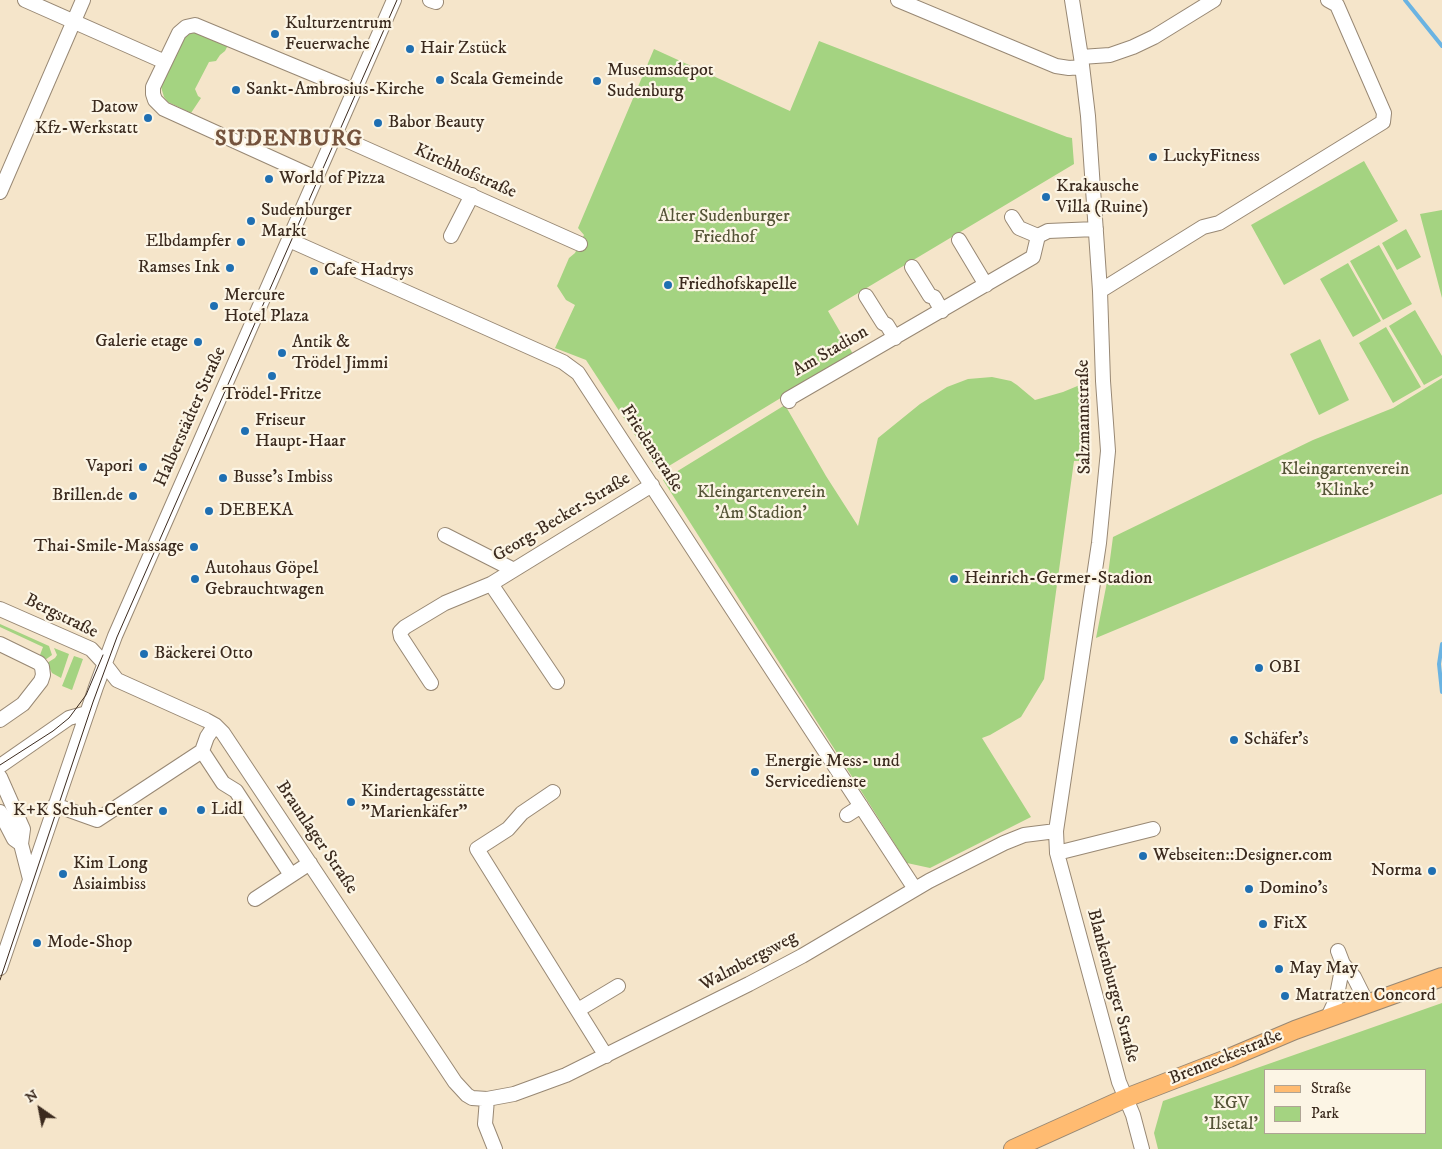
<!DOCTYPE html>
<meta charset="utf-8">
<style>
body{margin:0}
#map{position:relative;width:1442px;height:1149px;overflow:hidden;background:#f5e5ca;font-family:"IM FELL DW Pica",serif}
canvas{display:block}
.legend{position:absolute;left:1264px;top:1069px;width:162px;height:65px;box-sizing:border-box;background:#fcf5e5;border:1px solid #afa495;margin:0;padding:6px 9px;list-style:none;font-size:15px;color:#3b2a1e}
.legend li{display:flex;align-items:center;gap:10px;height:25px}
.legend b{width:25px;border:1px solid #afa495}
.north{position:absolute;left:15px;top:1084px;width:50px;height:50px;-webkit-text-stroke:4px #fcf5e5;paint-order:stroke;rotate:327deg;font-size:14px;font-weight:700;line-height:20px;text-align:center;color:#3b2a1e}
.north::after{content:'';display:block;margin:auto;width:18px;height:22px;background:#3b2a1e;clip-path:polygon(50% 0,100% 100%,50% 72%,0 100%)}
</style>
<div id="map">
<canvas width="1442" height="1149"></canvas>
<ul class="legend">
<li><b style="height:6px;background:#ffbb71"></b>Straße</li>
<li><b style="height:14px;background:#a4d381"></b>Park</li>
</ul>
<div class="north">N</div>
</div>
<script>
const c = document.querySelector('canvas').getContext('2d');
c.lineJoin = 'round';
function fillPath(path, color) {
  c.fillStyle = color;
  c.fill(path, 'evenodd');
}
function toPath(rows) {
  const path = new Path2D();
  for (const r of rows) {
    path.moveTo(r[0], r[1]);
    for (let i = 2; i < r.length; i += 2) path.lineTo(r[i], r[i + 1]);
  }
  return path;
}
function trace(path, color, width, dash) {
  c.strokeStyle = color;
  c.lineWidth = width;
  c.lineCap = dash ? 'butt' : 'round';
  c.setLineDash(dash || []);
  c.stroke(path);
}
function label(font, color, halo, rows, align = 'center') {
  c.font = font + ' "IM FELL DW Pica",serif';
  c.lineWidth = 4.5;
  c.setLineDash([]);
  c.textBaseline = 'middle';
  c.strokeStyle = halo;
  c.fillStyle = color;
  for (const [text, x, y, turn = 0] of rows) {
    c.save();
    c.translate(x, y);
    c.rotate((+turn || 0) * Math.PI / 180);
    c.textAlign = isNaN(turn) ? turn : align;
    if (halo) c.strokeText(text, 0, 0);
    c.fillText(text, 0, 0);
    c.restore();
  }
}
const green = toPath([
 [197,32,228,45,225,51,220,55,216,61,209,62,195,89,198,96,201,98,191,113,168,102,164,97,161,87,181,40,189,34],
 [819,41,1067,137,1072,138,1074,164,828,311,853,354,659,472,586,360,555,348,575,305,566,300,557,286,569,258,575,253,584,235,578,228,654,49,790,111],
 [1364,161,1398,221,1284,285,1251,225],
 [1442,210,1442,298,1420,214],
 [1406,229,1421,257,1397,270,1382,243],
 [1379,245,1412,304,1383,320,1350,261],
 [1348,263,1381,321,1353,337,1320,279],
 [1415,310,1442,356,1442,375,1424,385,1389,326],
 [1386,327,1421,387,1393,403,1359,343],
 [1320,339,1349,400,1319,415,1290,354],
 [992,377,1011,381,1017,385,1035,400,1063,392,1087,382,1089,461,1074,461,1044,679,1021,717,990,735,982,738,1031,817,930,868,907,863,663,480,785,405,826,476,858,526,878,438,920,404,947,387,968,379],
 [1442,378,1442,494,1096,638,1107,582,1113,537,1313,440,1393,408],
 [0,624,49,646,52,655,45,660,40,655,43,647,0,627],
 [54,648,69,654,61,678,52,673,47,663,55,658,57,655],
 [74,656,83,659,72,690,62,686],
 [1442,1003,1442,1149,1158,1149,1154,1133,1163,1101],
 [1426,1070,1426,1133,1266,1133,1266,1070]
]);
const stream = toPath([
 [1405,0,1442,46],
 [1442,644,1439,664,1442,692]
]);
const minor = toPath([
 [25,0,165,62],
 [430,0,436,2],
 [898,0,1056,66,1069,68,1082,67],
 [1072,0,1081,57,1088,116,1100,291,1103,381,1108,451,1099,543,1056,831,1057,853,1119,1082,1133,1115,1142,1149],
 [1081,57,1110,55,1133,47,1154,37,1214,0],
 [335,135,580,244],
 [316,178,164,109,155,100,153,94,153,87,179,33,186,27,195,25,354,91],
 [0,192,83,0],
 [1012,217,1019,228,1038,236],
 [451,236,472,195],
 [289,240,563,362,578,373,915,889],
 [959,240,986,285],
 [912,267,930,296,934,297,942,311],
 [1100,291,1203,227,1219,223,1383,122,1384,113,1337,5,1328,0],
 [866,296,883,323,887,325,895,338],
 [789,401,788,399,1033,257,1038,236,1048,231,1096,229],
 [445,535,514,570],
 [491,584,557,682],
 [0,609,91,649,104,663,117,680,206,720,215,725,223,733,455,1082,467,1095,472,1098,487,1099,514,1094,566,1075,749,984,802,956,929,881,1004,843,1024,835,1056,831],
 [0,644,39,663,42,667,43,675,41,681,23,704,0,720],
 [431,683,401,637,400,632,405,627,445,603,491,584,652,485],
 [202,751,223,783,236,791,291,875],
 [0,766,69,718,87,713],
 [0,777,23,829,21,844,30,879],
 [553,792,522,813,508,829,477,849,606,1056],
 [55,805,97,820,202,751,207,737,215,725],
 [0,812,14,839,21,844],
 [847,815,861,806],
 [1057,853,1153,829],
 [255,899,310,863],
 [1338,951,1343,964,1354,977,1367,1003],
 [0,968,96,687,115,636,394,0],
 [578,1010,618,986],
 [1328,1017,1336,1000,1343,964],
 [487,1099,485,1124,495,1149]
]);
const major = toPath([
 [1013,1149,1126,1098,1229,1058,1295,1030,1442,977]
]);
const tram = toPath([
 [0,765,53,731,69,718,86,695,103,655],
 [0,980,93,702,117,637,397,0]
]);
const markers = [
 [275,34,5,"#1f6fb2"],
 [410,49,5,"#1f6fb2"],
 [440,80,5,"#1f6fb2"],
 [597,81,5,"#1f6fb2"],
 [236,90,5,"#1f6fb2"],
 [148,118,5,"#1f6fb2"],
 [378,123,5,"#1f6fb2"],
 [1153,157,5,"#1f6fb2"],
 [269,179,5,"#1f6fb2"],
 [1046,197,5,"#1f6fb2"],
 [251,221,5,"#1f6fb2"],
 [241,242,5,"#1f6fb2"],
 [230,268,5,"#1f6fb2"],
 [314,271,5,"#1f6fb2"],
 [668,285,5,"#1f6fb2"],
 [214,306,5,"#1f6fb2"],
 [198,342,5,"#1f6fb2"],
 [282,353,5,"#1f6fb2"],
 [272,376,5,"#1f6fb2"],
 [245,431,5,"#1f6fb2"],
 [143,467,5,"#1f6fb2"],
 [223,478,5,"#1f6fb2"],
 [133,496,5,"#1f6fb2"],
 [209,511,5,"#1f6fb2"],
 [194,547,5,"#1f6fb2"],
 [195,579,5,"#1f6fb2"],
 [954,579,5,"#1f6fb2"],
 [144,654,5,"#1f6fb2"],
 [1259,668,5,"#1f6fb2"],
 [1234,740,5,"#1f6fb2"],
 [755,772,5,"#1f6fb2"],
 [351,802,5,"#1f6fb2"],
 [201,810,5,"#1f6fb2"],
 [163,811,5,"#1f6fb2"],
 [1143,856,5,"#1f6fb2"],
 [1432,871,5,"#1f6fb2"],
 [63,874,5,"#1f6fb2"],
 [1249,889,5,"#1f6fb2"],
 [1263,924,5,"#1f6fb2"],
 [37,943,5,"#1f6fb2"],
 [1279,969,5,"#1f6fb2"],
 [1285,996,5,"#1f6fb2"]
];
const poiNames = [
 ["Kulturzentrum",285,24],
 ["Feuerwache",285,45],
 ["Hair Zstück",420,49],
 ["Museumsdepot",607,71],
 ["Sudenburg",607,92],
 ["Scala Gemeinde",450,80],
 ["Sankt-Ambrosius-Kirche",246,90],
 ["Datow",138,108,"right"],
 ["Kfz-Werkstatt",138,129,"right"],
 ["Babor Beauty",388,123],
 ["LuckyFitness",1163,157],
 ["World of Pizza",279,179],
 ["Krakausche",1056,187],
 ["Villa (Ruine)",1056,208],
 ["Sudenburger",261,211],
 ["Markt",261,232],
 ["Elbdampfer",231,242,"right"],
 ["Ramses Ink",220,268,"right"],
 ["Cafe Hadrys",324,271],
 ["Friedhofskapelle",678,285],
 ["Mercure",224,296],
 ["Hotel Plaza",224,317],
 ["Galerie etage",188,342,"right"],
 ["Antik &",292,343],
 ["Trödel Jimmi",292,364],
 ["Trödel-Fritze",272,395,"center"],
 ["Friseur",255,421],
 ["Haupt-Haar",255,442],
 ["Vapori",133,467,"right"],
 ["Busse's Imbiss",233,478],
 ["Brillen.de",123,496,"right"],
 ["DEBEKA",219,511],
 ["Thai-Smile-Massage",184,547,"right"],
 ["Autohaus Göpel",205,569],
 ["Gebrauchtwagen",205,590],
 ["Heinrich-Germer-Stadion",964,579],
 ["Bäckerei Otto",154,654],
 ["OBI",1269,668],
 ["Schäfer's",1244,740],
 ["Energie Mess- und",765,762],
 ["Servicedienste",765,783],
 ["Kindertagesstätte",361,792],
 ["\"Marienkäfer\"",361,813],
 ["Lidl",211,810],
 ["K+K Schuh-Center",153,811,"right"],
 ["Webseiten::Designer.com",1153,856],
 ["Kim Long",73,864],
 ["Asiaimbiss",73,885],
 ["Norma",1422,871,"right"],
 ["Domino's",1259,889],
 ["FitX",1273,924],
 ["Mode-Shop",47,943],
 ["May May",1289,969],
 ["Matratzen Concord",1295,996]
];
const streetNames = [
 ["Kirchhofstraße",465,172,24],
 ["Am Stadion",831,352,-30],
 ["Halberstädter Straße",191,417,-66],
 ["Salzmannstraße",1085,417,-91],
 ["Friedenstraße",651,449,57],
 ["Georg-Becker-Straße",562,518,-31],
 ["Bergstraße",61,617,26],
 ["Braunlager Straße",316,838,56],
 ["Walmbergsweg",749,962,-28],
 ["Blankenburger Straße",1112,986,75],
 ["Brenneckestraße",1226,1058,-22]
];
const parkNames = [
 ["Alter Sudenburger",724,217],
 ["Friedhof",724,238],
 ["Kleingartenverein",1345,470],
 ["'Klinke'",1345,491],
 ["Kleingartenverein",761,493],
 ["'Am Stadion'",761,514],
 ["KGV",1231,1104],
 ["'Ilsetal'",1231,1125]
];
const districtNames = [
 ["SUDENBURG",289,140]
];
fillPath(green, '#a4d381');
trace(stream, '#6ab3e2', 4);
trace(minor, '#988874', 16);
trace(major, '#988874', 20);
trace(minor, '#fff', 14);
trace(major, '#ffbb71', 18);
trace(tram, '#3b2a1e', 1);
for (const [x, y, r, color] of markers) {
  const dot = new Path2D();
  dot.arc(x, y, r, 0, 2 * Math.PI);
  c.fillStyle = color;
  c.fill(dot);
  trace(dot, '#fcf5e5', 2);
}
label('18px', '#3b2a1e', '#fcf5e5', poiNames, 'left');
label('18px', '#3b2a1e', '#fcf5e5', streetNames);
label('18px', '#555437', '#fcf5e5', parkNames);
c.letterSpacing = '1px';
label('bold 22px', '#74533d', '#fcf5e5', districtNames);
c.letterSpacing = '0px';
</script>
